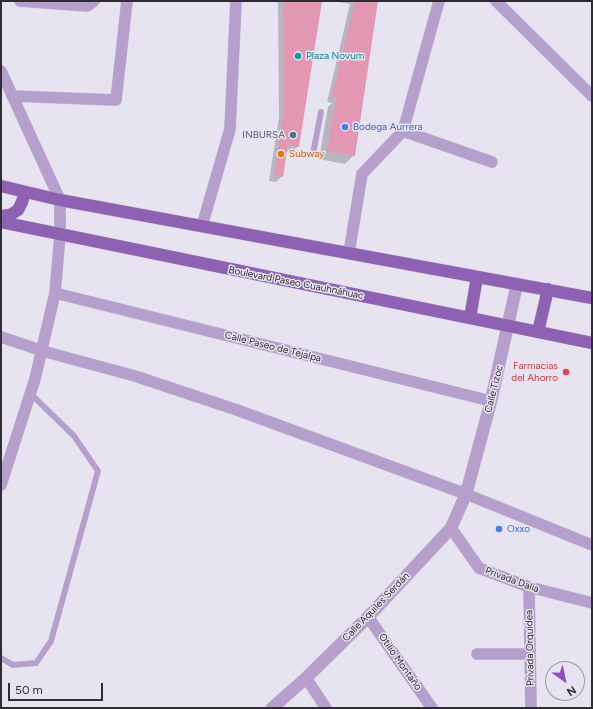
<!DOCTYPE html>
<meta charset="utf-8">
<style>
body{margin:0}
#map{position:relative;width:593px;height:709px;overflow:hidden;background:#e8e3f1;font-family:Figtree,sans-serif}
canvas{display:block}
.frame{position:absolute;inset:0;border:2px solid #2f2d32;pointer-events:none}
.north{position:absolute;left:545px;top:661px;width:40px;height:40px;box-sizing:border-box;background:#e8e3f1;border:1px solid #9e9aa5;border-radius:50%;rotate:147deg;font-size:11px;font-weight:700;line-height:16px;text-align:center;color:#2f2d32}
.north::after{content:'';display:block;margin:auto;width:14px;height:18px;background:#944ec2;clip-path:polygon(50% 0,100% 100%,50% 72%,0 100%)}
.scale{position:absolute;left:8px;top:683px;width:95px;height:18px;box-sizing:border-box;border:2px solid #2f2d32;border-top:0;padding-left:5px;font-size:12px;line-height:14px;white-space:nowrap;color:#2f2d32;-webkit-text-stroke:3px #e8e3f1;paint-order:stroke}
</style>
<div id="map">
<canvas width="593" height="709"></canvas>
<div class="frame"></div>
<div class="north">N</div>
<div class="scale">50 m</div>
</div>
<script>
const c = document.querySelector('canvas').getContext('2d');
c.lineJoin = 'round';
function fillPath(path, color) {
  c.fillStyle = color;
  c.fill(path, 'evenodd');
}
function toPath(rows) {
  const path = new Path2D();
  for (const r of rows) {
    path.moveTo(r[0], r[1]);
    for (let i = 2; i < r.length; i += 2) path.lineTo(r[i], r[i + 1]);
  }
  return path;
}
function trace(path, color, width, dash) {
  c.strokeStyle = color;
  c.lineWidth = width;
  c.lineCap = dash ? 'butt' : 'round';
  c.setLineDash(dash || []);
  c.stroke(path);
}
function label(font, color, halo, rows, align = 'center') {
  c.font = font + ' Figtree,sans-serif';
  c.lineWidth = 3;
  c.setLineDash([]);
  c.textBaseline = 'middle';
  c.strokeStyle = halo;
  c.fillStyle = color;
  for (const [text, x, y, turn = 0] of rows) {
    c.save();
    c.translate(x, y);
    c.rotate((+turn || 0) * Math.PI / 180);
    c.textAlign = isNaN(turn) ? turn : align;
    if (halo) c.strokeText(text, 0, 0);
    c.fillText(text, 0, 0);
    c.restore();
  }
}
const shadow = toPath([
 [278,1,321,1,298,146,292,152,286,151,282,176,276,182,269,181,279,117],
 [333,1,377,1,354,155,345,164,319,159,328,107,332,103,327,102,350,4]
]);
const building = toPath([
 [283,1,322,1,299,147,288,145,283,177,274,175,284,111],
 [355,1,378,1,355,156,327,151,336,98,332,96]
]);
const service = toPath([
 [313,154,321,112],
 [1,658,13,665,36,663,51,641,98,471,74,436,31,394]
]);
const minor = toPath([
 [20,1,87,6,94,1],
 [496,1,592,96],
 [1,71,60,200,60,235,55,293,35,379,1,485],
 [12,96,116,100,127,1],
 [403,131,492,162],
 [202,226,230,129,236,1],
 [349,253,362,174,403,131,439,1],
 [55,293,491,401],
 [1,337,46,352,135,376,237,410,466,494,592,545],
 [451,528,479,568,529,587,592,603],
 [529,587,531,708],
 [368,617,432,708],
 [477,654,530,654],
 [306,678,326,708]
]);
const tertiary = toPath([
 [272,708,306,678,368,617,451,528,466,494,491,401,517,284]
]);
const primary = toPath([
 [1,186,60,200,592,298],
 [1,216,10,215,18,210,22,202,25,192],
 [1,222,592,343],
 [470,318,477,277],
 [538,332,548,289]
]);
const markers = [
 [298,56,4,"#0f9aa8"],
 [345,127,4,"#3f7fe0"],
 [293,135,4,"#5c6f8a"],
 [281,154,4,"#e8710a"],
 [566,372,4,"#e0444e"],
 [499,529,4,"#3f7fe0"]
];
const cultureNames = [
 ["Plaza Novum",306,56]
];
const shopNames = [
 ["Bodega Aurrera",353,127],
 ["Oxxo",507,529]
];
const serviceNames = [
 ["INBURSA",285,135]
];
const foodNames = [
 ["Subway",289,154]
];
const streetNames = [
 ["Boulevard Paseo Cuauhnáhuac",296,283,11],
 ["Calle Paseo de Tejalpa",273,347,14],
 ["Calle Tizoc",494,389,-76],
 ["Privada Dalia",512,580,20],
 ["Calle Aquiles Serdán",376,607,-46],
 ["Privada Orquídea",530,648,-91],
 ["Otilio Montaño",400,662,55]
];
const healthNames = [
 ["Farmacias",558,366],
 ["del Ahorro",558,378]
];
fillPath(shadow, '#0003');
fillPath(building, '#e298b3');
trace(service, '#c3bfcb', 6);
trace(minor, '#c3bfcb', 12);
trace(tertiary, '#c3bfcb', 13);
trace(primary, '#c3bfcb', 13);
trace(service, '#b69fcd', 5.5);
trace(minor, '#b69fcd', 11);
trace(tertiary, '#b69fcd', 12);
trace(primary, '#8e61b3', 12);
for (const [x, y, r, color] of markers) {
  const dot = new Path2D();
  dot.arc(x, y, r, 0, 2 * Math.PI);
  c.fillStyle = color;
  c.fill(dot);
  trace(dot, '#e8e3f1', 1.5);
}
label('10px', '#0d838f', '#e8e3f1', cultureNames, 'left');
label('10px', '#366cbe', '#e8e3f1', shopNames, 'left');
label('10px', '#4e5e75', '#e8e3f1', serviceNames, 'right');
label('10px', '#c56008', '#e8e3f1', foodNames, 'left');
label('10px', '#2f2d32', '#e8e3f1', streetNames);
label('10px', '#be3a42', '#e8e3f1', healthNames, 'right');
</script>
